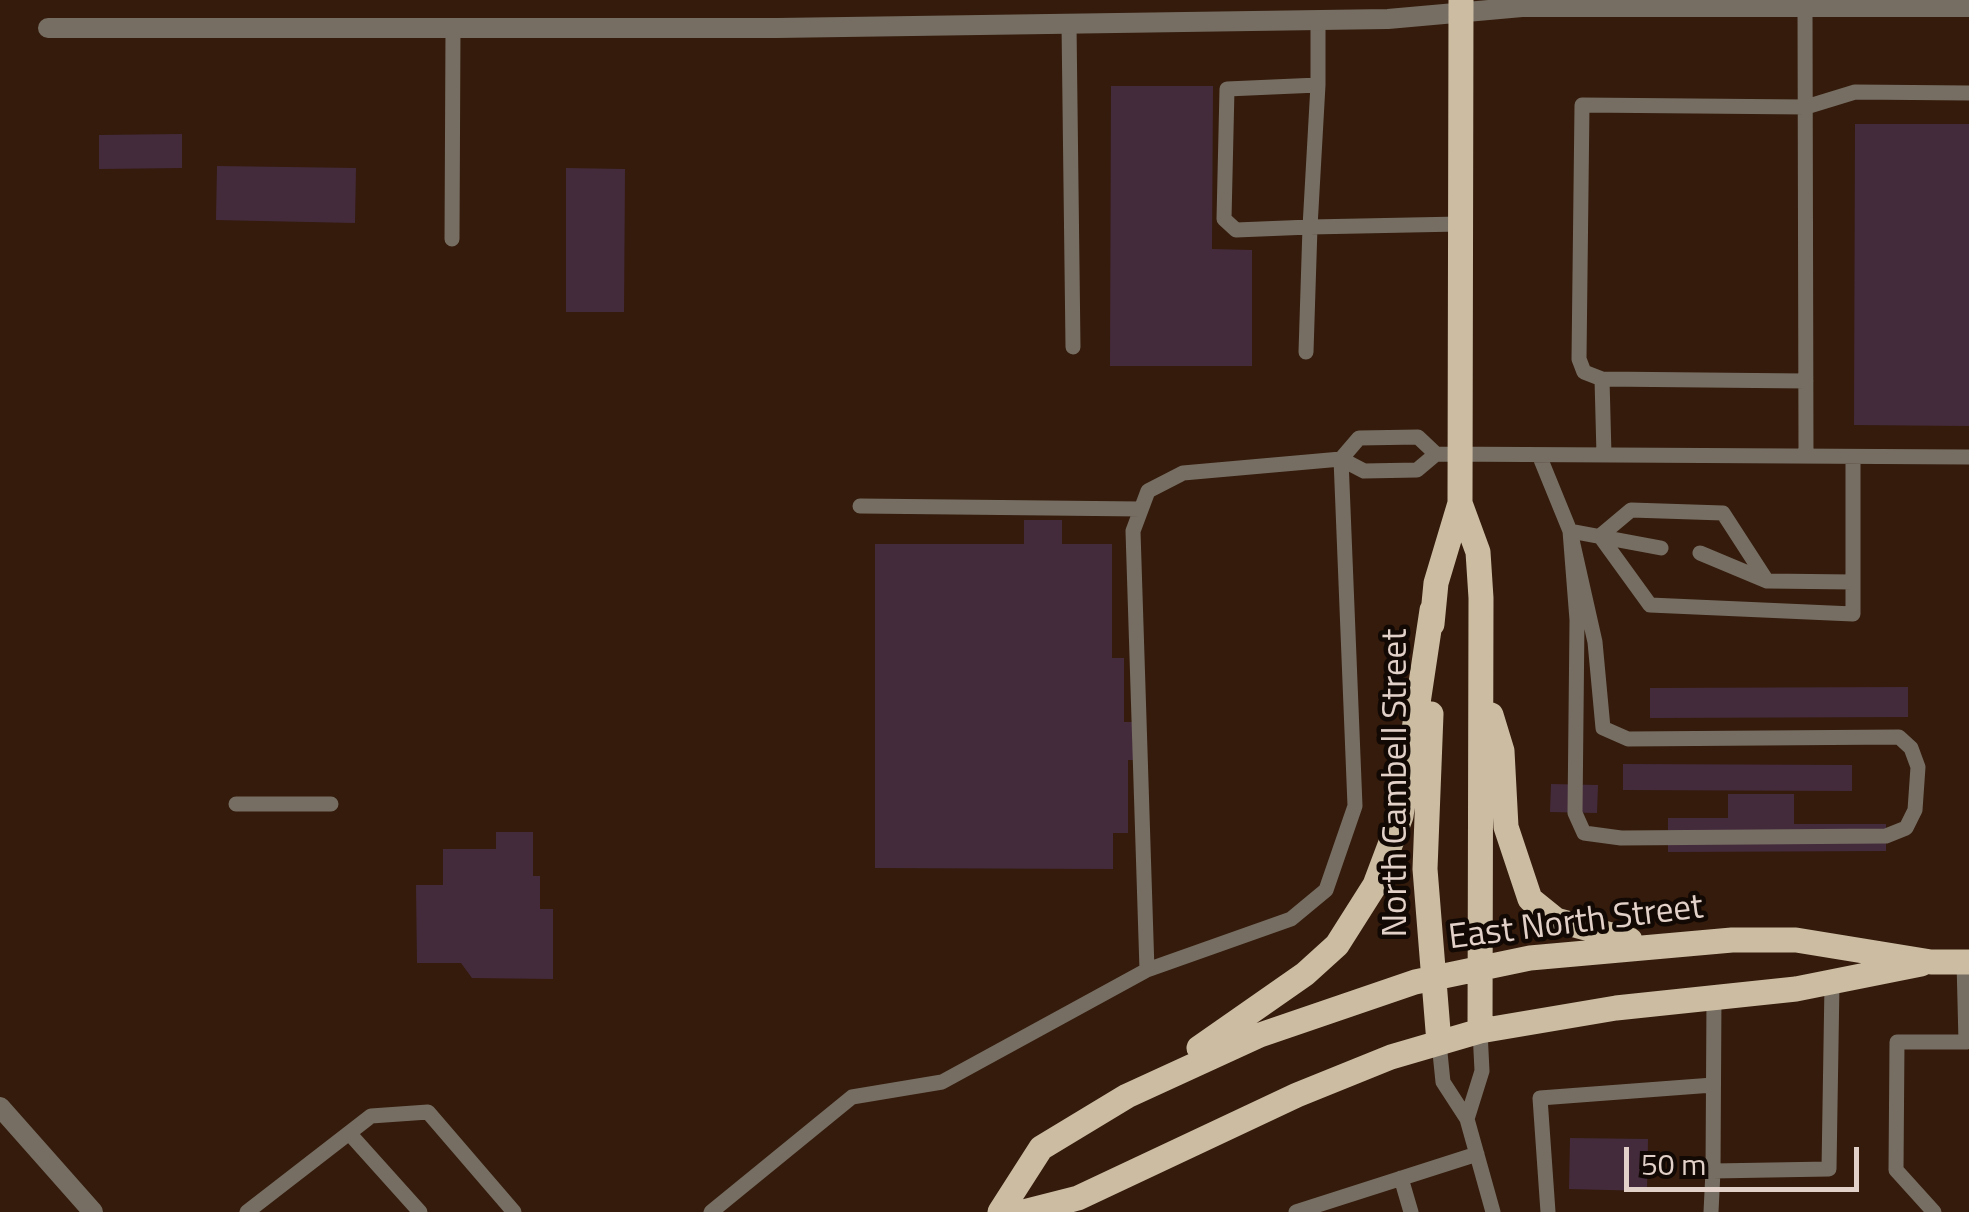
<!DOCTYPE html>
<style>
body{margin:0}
#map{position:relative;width:1969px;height:1212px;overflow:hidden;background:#341b0c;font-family:"Titillium Web",sans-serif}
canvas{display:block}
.scale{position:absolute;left:1624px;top:1147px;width:235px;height:45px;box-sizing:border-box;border:5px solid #e2d1c8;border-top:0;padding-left:12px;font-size:30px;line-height:35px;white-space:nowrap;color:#e2d1c8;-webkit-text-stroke:8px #130904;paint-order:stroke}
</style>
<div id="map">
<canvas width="1969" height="1212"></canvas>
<div class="scale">50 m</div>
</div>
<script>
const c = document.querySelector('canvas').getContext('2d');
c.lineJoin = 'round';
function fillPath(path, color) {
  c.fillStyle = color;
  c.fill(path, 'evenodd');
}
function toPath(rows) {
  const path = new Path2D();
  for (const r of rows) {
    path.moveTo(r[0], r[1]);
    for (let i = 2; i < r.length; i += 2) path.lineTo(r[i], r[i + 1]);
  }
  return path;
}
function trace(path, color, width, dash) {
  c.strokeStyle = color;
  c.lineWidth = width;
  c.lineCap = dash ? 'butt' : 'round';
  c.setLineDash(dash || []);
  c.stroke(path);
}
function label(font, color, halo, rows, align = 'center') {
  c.font = font + ' "Titillium Web",sans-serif';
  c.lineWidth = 9;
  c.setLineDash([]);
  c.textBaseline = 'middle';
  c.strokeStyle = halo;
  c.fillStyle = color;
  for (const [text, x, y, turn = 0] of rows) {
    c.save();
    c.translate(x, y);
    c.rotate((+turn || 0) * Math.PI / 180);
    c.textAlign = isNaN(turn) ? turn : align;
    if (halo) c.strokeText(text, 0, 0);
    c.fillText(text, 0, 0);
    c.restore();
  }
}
const building = toPath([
 [1111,86,1213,86,1212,249,1252,250,1252,366,1110,366],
 [1855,124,1969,124,1969,426,1854,425],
 [182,134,182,168,99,169,99,135],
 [217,166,356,168,355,223,216,220],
 [566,168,625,169,624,312,566,312],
 [1024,520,1062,520,1062,544,1112,544,1112,658,1124,658,1124,722,1134,722,1134,760,1128,760,1128,833,1113,833,1113,869,875,868,875,544,1024,544],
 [1908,687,1908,717,1650,718,1650,688],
 [1623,764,1852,765,1852,791,1623,790],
 [1551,784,1598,785,1597,813,1550,812],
 [1728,794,1794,794,1794,824,1886,824,1886,851,1668,852,1668,818,1728,818],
 [496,832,533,832,533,876,540,876,540,909,553,909,553,979,472,978,461,963,417,963,416,885,443,885,443,849,496,849],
 [1570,1138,1648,1139,1647,1191,1569,1189]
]);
const lane = toPath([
 [1805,7,1806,456],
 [1069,24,1073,347],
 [1318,85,1227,89,1224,219,1236,230,1310,227,1318,85,1318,21],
 [452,239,453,28],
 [1306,352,1310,227,1460,224],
 [1602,379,1806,381],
 [1539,455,1570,531,1577,620,1575,813,1584,833,1621,838,1886,836,1906,828,1915,810,1918,767,1911,748,1899,737,1628,739,1603,728,1595,642,1570,531,1661,548],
 [1604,455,1602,379,1584,372,1579,359,1582,105,1806,107,1855,92,1969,93],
 [860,506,1141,509],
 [1600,536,1650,605,1853,614,1853,457],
 [1600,536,1631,510,1723,513,1767,581],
 [1700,553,1767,581,1853,582],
 [236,804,331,804],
 [1147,970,1291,919,1326,890,1355,806,1341,459,1359,438,1418,437,1436,454],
 [1714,996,1713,1171,1829,1169,1832,983],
 [1439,1043,1443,1082,1467,1119,1493,1212],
 [1467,1119,1482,1071,1480,1031],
 [349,1133,420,1212],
 [1401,1178,1411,1212],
 [247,1212,371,1116,428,1112,514,1212],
 [711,1212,852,1097,942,1082,1147,970,1133,531,1148,491,1183,473,1341,459,1364,471,1417,470,1436,454,1969,457],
 [1296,1212,1477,1154],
 [1548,1212,1540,1098,1713,1085],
 [1711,1212,1713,1171],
 [1934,1212,1896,1170,1897,1042,1966,1042,1964,962]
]);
const street = toPath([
 [48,28,777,28,1388,19,1522,7,1969,7],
 [0,1107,93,1212]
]);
const primary = toPath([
 [1461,0,1460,503,1478,552,1481,598,1480,1031],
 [1432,624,1436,583,1460,503],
 [1431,714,1425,869,1439,1043],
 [1491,715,1502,751,1506,827,1530,899,1556,920,1630,940],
 [1199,1048,1305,974,1337,945,1375,885,1401,816,1432,610],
 [1000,1212,1041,1148,1127,1096,1260,1035,1415,982,1530,958,1732,940,1796,940,1931,962,1969,962],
 [1023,1212,1078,1198,1297,1095,1391,1057,1480,1031,1616,1008,1796,989,1921,964]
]);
const streetNames = [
 ["North Cambell Street",1397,783,-90],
 ["East North Street",1576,924,-7]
];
fillPath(building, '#442b3c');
trace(lane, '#766e62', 15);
trace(street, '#766e62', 20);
trace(primary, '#cbbca2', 25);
label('35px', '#e2d1c8', '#130904', streetNames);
</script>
